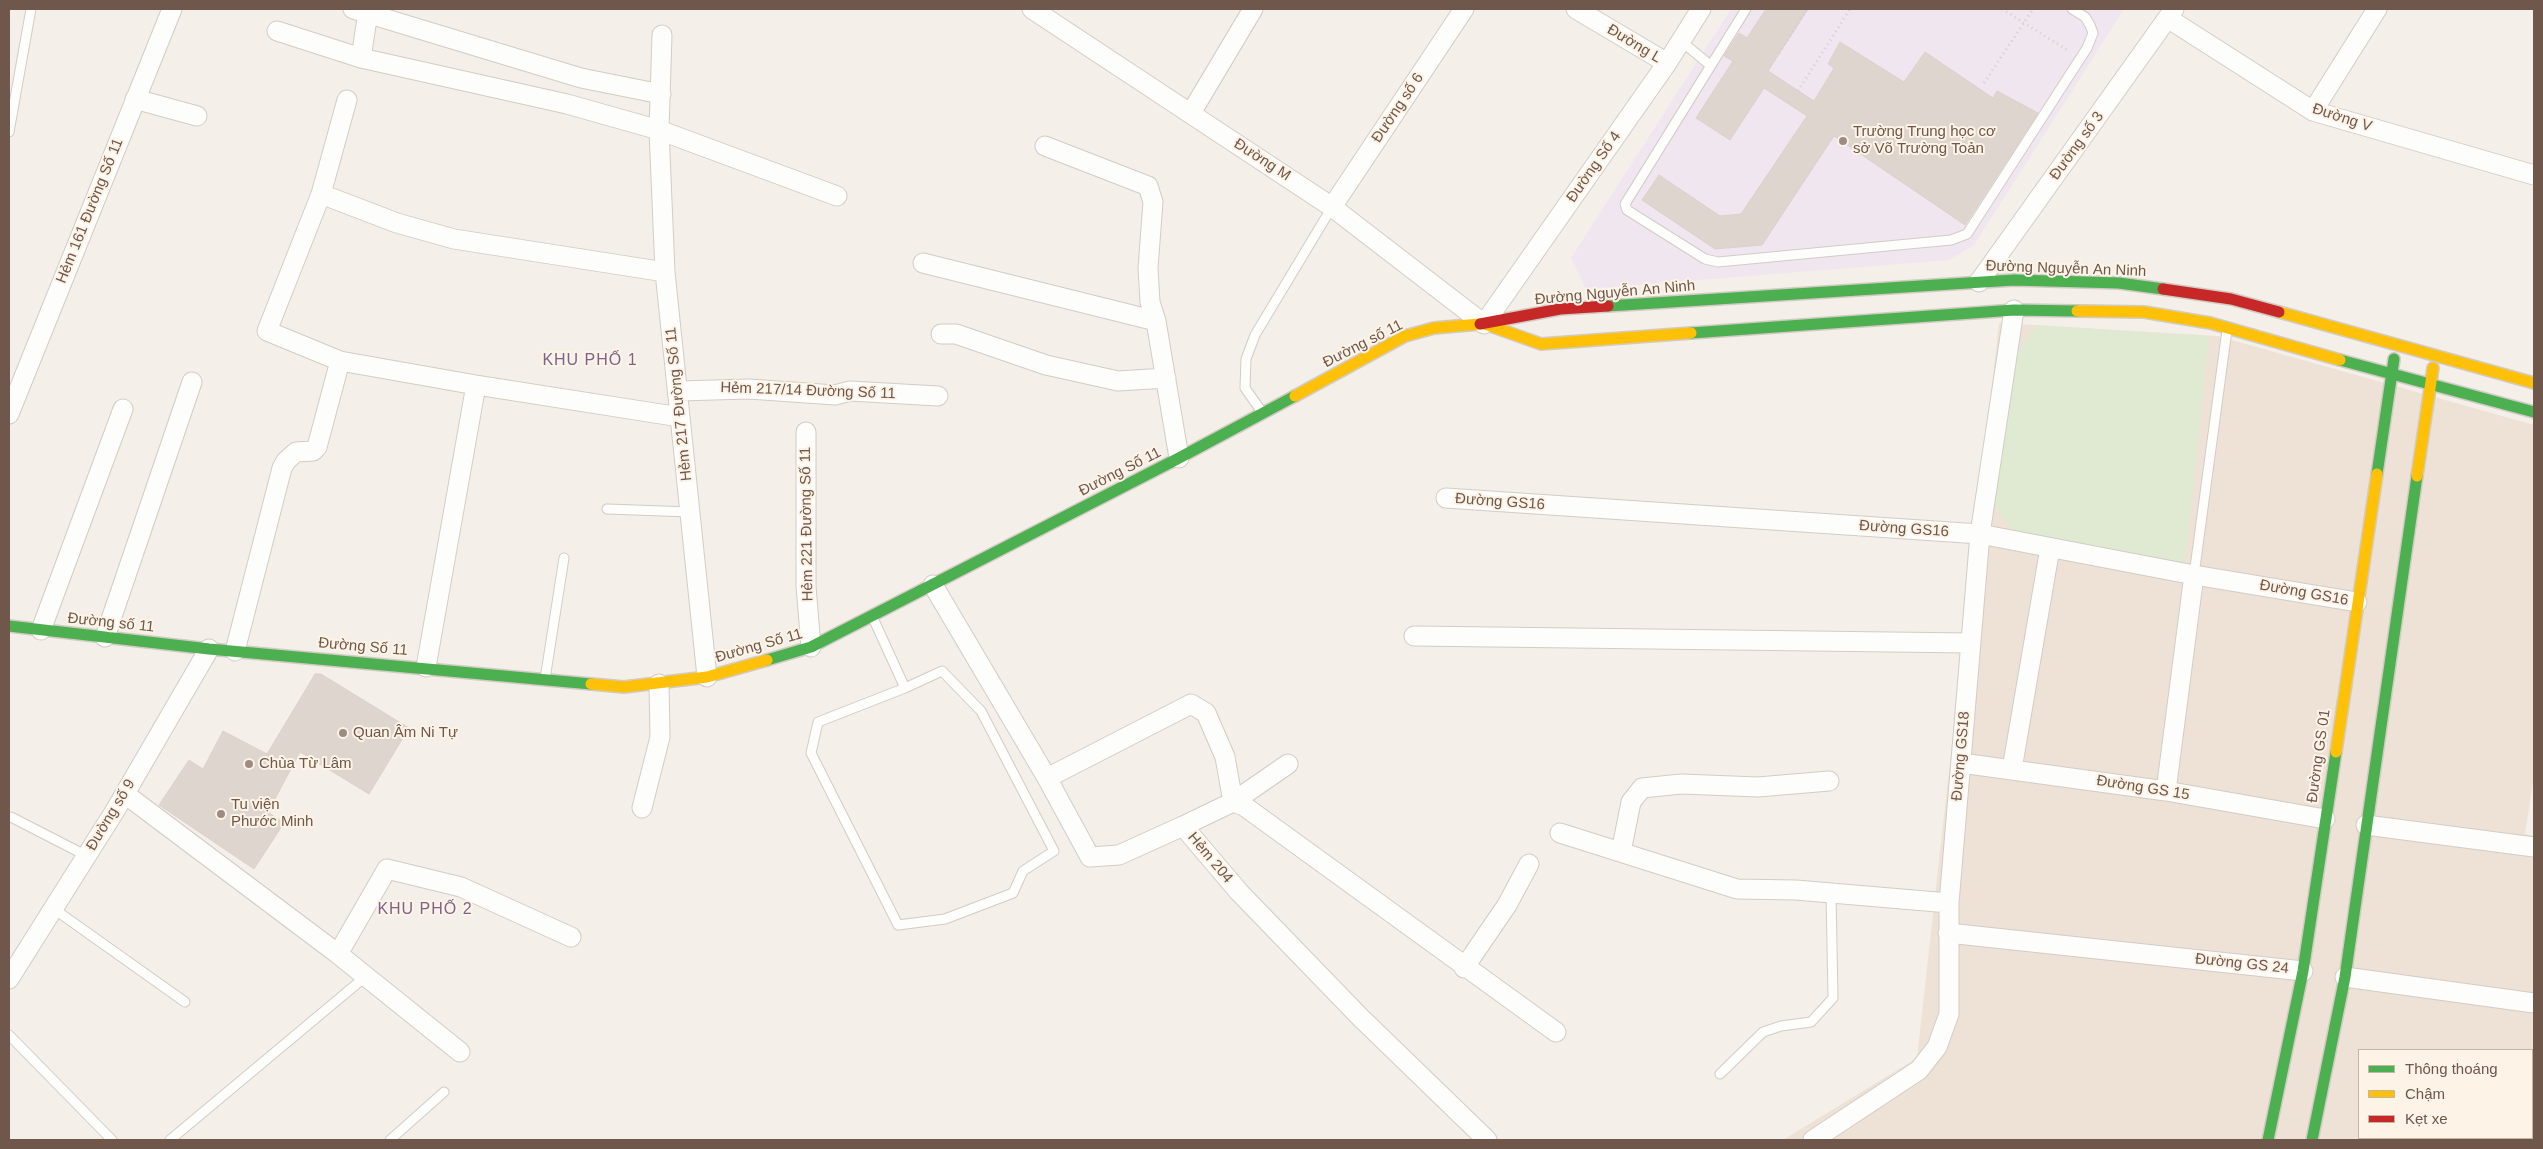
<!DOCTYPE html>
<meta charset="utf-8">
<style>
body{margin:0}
#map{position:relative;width:2543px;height:1149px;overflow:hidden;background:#f4efe8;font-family:Arial,sans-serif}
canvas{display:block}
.frame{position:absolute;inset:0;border:10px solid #6f574b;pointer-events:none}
.legend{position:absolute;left:2358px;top:1049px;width:175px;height:90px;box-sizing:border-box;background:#fdf4e7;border:1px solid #c4b5a9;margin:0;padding:6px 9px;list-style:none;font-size:15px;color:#6f574b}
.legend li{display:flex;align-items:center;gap:10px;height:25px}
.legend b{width:25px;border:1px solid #c4b5a9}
</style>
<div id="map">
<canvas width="2543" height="1149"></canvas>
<div class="frame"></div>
<ul class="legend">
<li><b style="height:6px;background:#4caf50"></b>Thông thoáng</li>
<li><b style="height:6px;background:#ffc107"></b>Chậm</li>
<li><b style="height:6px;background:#c62828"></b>Kẹt xe</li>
</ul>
</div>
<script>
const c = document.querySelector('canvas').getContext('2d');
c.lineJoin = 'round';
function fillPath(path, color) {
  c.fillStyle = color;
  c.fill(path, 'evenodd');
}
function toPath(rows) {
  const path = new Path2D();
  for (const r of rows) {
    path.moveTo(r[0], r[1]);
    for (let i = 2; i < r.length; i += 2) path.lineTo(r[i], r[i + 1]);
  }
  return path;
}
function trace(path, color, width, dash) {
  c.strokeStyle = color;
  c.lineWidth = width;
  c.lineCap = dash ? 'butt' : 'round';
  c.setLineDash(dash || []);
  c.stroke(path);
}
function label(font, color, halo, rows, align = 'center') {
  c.font = font + ' Arial,sans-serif';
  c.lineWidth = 4;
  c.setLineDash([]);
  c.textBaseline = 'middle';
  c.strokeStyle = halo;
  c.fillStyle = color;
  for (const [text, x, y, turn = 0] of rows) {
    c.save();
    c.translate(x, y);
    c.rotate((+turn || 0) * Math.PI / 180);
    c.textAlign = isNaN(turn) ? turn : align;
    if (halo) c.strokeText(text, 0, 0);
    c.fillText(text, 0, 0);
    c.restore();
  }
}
const residential = toPath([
 [1999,323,2217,336,2534,425,2534,775,2525,834,2534,836,2534,1140,1783,1140,1917,1058],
 [2359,1050,2532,1050,2532,1138,2359,1138]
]);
const education = toPath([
 [1731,9,2124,9,1974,245,1949,260,1586,289,1571,258]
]);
const green = toPath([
 [2037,325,2209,336,2185,562,2014,534,1992,501,2016,354]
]);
const building = toPath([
 [1766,9,1808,9,1768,71,1814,101,1834,68,1828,64,1840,42,1904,82,1925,52,1993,98,1997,91,2038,113,1965,225,1834,136,1762,245,1715,249,1642,200,1659,175,1720,216,1741,214,1807,116,1764,88,1730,140,1696,118,1733,61,1724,56,1739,33,1747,38,1766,9],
 [315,674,321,674,409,728,369,794,300,752,268,812,284,823,254,869,159,805,189,760,203,769,223,731,267,754,315,674]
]);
const path = toPath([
 [2002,9,2069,51],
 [1779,53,1807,9],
 [1984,83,2033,9],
 [1798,91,1850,9]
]);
const lane = toPath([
 [1746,9,1625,204,1627,210,1705,259,1718,262,1951,240,1967,234,2087,48,2093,33,2090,25,2085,17,2072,9],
 [1681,41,1710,65],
 [9,132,31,9],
 [1262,412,1245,388,1246,359,1255,335,1332,207],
 [607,509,690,512],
 [2194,575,2227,330],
 [873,618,905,688,942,671,981,711,1054,851,1023,871,1013,893,945,919,898,925,811,753,818,722,905,688],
 [545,679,564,558],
 [11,817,87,856],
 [54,909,185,1002],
 [9,1035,112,1140],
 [1720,1074,1763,1032,1781,1026,1811,1022,1833,998,1831,893],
 [170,1140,365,977],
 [390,1140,444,1092]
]);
const street = toPath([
 [353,9,581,78,661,94],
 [1032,9,1332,207,1484,324,1667,63,1701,9],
 [1576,9,1667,63],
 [368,12,361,58,567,104,659,130,837,196],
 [2169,19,2313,111,2534,175],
 [277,31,361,58],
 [662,35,659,130,665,272,707,677],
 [135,99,197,116],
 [2313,111,2377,9],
 [1191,113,1253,9],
 [1045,146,1148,186,1153,202,1148,268,1150,302,1156,321],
 [321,194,347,100],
 [1332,207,1464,9],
 [923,263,1156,321,1179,458],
 [665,272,454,239,397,223,321,194,267,331,340,361,476,385,680,417],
 [1979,282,2174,9],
 [941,334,956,334,1046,365,1118,381,1166,378],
 [679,391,749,389,835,395,850,391,938,396],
 [9,414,172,9],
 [806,432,806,586,811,647],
 [1446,498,1980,534,2194,575,2357,602],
 [933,585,1047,778,1090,857,1119,855,1183,826,1239,892,1360,1017,1487,1140],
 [41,630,123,409],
 [1414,636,1970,643],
 [105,637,192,382],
 [235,651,282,468,286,461,296,452,313,451,317,447,340,361],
 [426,667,476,385],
 [1961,763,2166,791,2325,819],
 [2012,769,2050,548],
 [1047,778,1191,704,1206,713,1225,757,1233,802,1288,764],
 [2166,791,2194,575],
 [125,794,338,954,460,1052],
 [642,808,660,737,659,684],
 [2366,825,2534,847],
 [1183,826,1233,802,1244,806,1556,1032],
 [1560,833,1737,889,1796,890,1949,903],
 [1621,852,1631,802,1642,788,1681,784,1758,787,1829,781],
 [1948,933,2303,971],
 [338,954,387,869,461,887,571,937],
 [1464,968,1507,905,1529,864],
 [2345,977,2534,1003],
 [9,979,116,809,209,649],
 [1813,1140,1919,1070,1937,1047,1949,1014,1949,903,1980,534,2014,310]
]);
const fast = toPath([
 [1608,306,2014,280,2119,283,2163,289],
 [1691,333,2014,310,2077,311],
 [2340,360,2534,412],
 [2377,474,2394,359],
 [9,626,209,649,591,684],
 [767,660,811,647,1179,458,1295,396],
 [2268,1140,2303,971,2336,752],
 [2312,1140,2345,977,2417,476]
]);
const slow = toPath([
 [2077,311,2144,312,2210,323,2340,360],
 [2279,312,2534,383],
 [1485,324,1541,344,1691,333],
 [1295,396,1405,336,1434,328,1480,324],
 [2417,476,2433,368],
 [591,684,624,687,707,677,767,660],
 [2336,752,2377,474]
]);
const jam = toPath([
 [2163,289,2231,299,2279,312],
 [1480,324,1560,309,1608,306]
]);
const markers = [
 [1843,141,5,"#9e8c82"],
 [343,733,5,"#9e8c82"],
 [249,764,5,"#9e8c82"],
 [221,814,5,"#9e8c82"]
];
const streetNames = [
 ["Đường L",1634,44,31],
 ["Đường số 6",1398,108,-56],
 ["Đường V",2342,118,18],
 ["Đường số 3",2077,146,-54],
 ["Đường M",1262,160,33],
 ["Đường Số 4",1594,167,-55],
 ["Hẻm 161 Đường Số 11",90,211,-68],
 ["Đường Nguyễn An Ninh",2066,269,2],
 ["Đường Nguyễn An Ninh",1615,293,-5],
 ["Đường số 11",1363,344,-27],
 ["Hẻm 217/14 Đường Số 11",808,391,2],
 ["Hẻm 217 Đường Số 11",679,404,-96],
 ["Đường Số 11",1120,472,-27],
 ["Đường GS16",1500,502,4],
 ["Hẻm 221 Đường Số 11",807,524,-91],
 ["Đường GS16",1904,529,4],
 ["Đường GS16",2304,593,10],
 ["Đường số 11",111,623,6],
 ["Đường Số 11",759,646,-16],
 ["Đường Số 11",363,647,5],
 ["Đường GS18",1961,756,-85],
 ["Đường GS 01",2319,756,-82],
 ["Đường GS 15",2143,788,9],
 ["Đường số 9",111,815,-59],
 ["Hẻm 204",1210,858,50],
 ["Đường GS 24",2242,964,6]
];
const poiNames = [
 ["Trường Trung học cơ",1853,132],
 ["sở Võ Trường Toản",1853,149],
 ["Quan Âm Ni Tự",353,733],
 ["Chùa Từ Lâm",259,764],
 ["Tu viện",231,805],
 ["Phước Minh",231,822]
];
const neighbourhoodNames = [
 ["KHU PHỐ 1",590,361],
 ["KHU PHỐ 2",425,910]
];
fillPath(residential, '#ede2d5');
fillPath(education, '#f0e6f0');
fillPath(green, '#e0ead3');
fillPath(building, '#ddd5ce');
trace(building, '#dcd2cb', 1);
trace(lane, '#d3ccc6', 11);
trace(street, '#d3ccc6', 21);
trace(fast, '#d2cbc4', 14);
trace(slow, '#d2cbc4', 14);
trace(jam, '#d2cbc4', 14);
trace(path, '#d5cfca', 3, [1, 4]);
trace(lane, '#fdfdfc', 9);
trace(street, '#fdfdfc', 19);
trace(fast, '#4caf50', 11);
trace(slow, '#ffc107', 11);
trace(jam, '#c62828', 11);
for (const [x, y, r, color] of markers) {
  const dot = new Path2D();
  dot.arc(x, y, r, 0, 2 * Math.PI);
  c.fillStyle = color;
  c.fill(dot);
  trace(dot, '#fdf4e7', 2);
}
label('15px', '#6f574b', '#fdf4e7', streetNames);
label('15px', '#6f574b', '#fdf4e7', poiNames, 'left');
c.letterSpacing = '1px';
label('16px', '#7d638c', '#fdf4e7', neighbourhoodNames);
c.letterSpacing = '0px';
</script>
